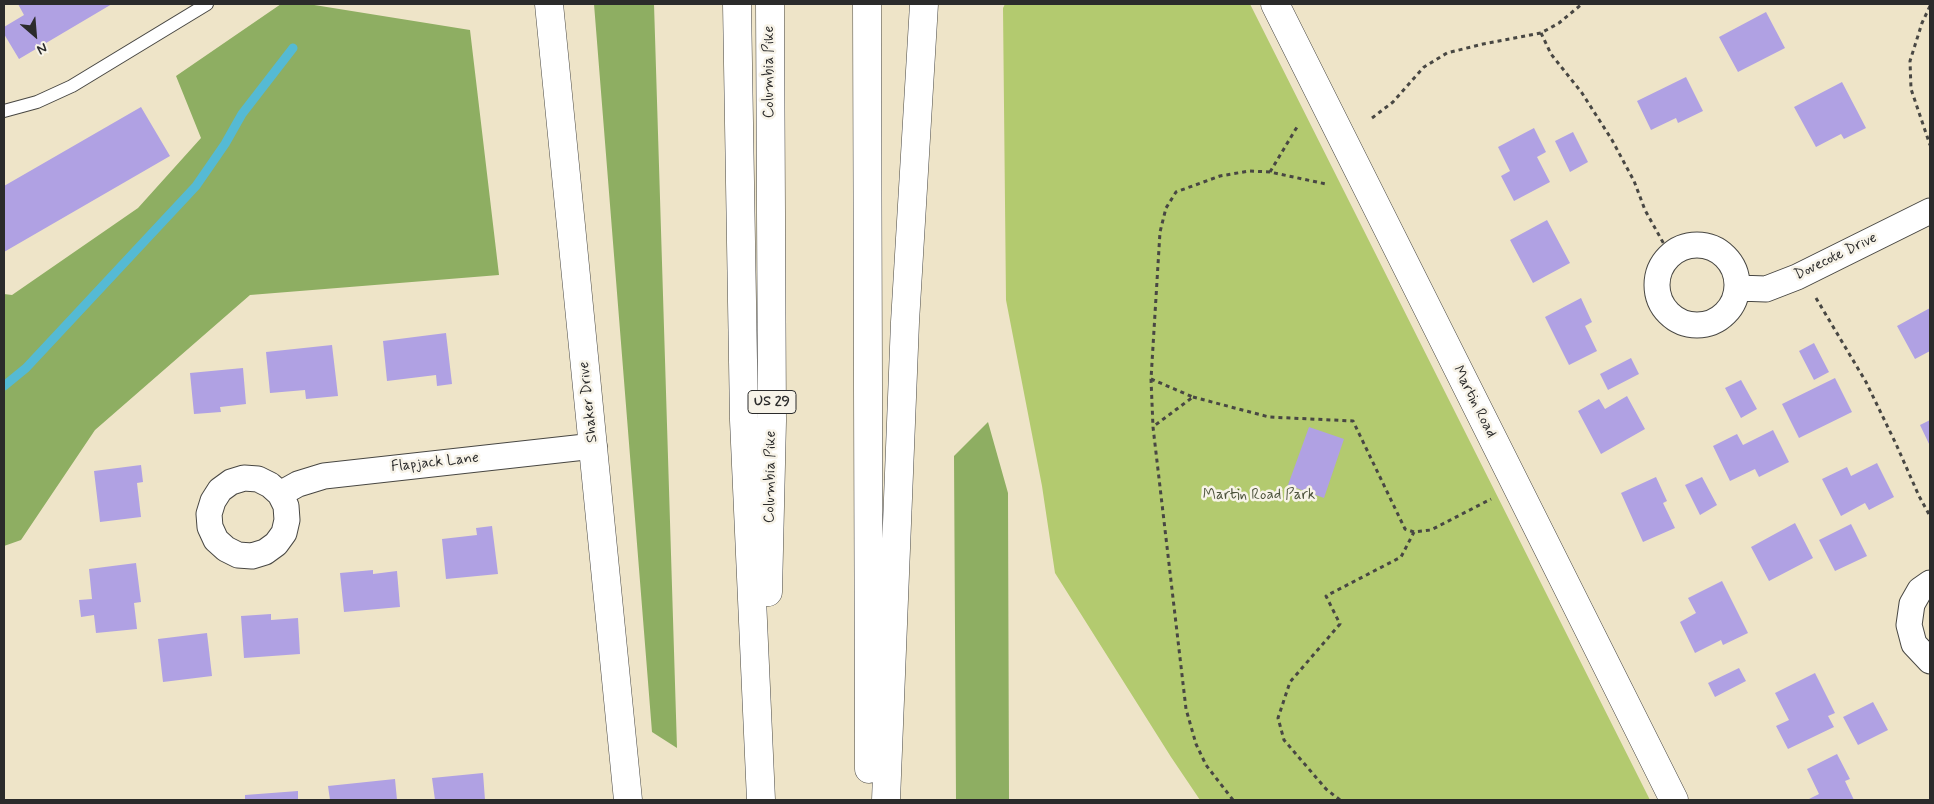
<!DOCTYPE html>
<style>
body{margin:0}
#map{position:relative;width:1934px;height:804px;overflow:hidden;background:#eee4c8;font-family:Mynerve,sans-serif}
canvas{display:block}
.frame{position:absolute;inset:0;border:5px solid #2b2b2b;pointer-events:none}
.north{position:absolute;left:10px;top:10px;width:50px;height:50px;-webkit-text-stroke:4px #f7f3e8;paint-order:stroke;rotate:153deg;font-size:14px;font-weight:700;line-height:20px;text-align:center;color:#2b2b2b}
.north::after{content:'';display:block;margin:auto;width:18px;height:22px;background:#2b2b2b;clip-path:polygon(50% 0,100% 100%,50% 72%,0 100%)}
</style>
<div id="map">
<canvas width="1934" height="804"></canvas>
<div class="frame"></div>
<div class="north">N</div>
</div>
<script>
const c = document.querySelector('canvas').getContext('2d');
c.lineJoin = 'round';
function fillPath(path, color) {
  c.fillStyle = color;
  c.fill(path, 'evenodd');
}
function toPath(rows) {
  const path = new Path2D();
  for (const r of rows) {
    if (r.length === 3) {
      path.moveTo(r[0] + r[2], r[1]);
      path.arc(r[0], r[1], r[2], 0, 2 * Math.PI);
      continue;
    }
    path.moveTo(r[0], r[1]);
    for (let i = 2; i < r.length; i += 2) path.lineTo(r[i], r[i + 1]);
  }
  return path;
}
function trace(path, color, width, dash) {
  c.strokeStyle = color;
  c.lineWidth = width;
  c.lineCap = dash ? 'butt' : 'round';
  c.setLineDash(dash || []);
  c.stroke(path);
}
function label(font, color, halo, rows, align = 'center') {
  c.font = font + ' Mynerve,sans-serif';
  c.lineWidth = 5;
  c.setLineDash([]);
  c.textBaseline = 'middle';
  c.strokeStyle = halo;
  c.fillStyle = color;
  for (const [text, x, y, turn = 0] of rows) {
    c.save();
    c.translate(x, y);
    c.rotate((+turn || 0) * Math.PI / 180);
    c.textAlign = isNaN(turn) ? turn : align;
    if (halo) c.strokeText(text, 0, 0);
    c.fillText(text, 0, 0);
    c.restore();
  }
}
const green = toPath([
 [1005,4,1250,4,1650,800,1200,800,1171,757,1055,573,1042,486,1006,300,1003,8]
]);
const forest = toPath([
 [281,4,308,4,470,30,499,275,250,295,95,430,21,540,4,546,4,294,12,295,138,208,201,138,176,76],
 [594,4,654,4,677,748,652,732],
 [988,422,1008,493,1009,800,956,800,954,456]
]);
const stream = toPath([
 [4,386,26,368,196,186,225,144,242,114,293,48]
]);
const building = toPath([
 [18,4,112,4,19,59,4,34,4,27,24,15],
 [1766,12,1785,48,1738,72,1719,37],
 [1686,77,1703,111,1678,123,1676,118,1651,130,1637,101],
 [1842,82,1866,128,1844,139,1841,134,1816,147,1794,107],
 [141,107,170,156,4,252,4,186],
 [1534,128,1546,152,1537,157,1550,182,1514,201,1501,176,1510,171,1498,147],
 [1573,132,1588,162,1570,172,1555,141],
 [1547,220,1570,263,1533,283,1510,240],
 [1581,298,1592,322,1585,326,1597,351,1569,365,1545,317],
 [1930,308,1930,351,1915,359,1897,326],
 [446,333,452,384,437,386,436,375,387,381,383,341],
 [1814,343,1829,372,1814,380,1799,351],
 [332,345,338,396,306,399,305,390,270,393,266,352],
 [1631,358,1639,374,1608,390,1600,374],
 [243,368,246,404,220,407,221,412,194,414,190,373],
 [1835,378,1852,412,1799,438,1782,404],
 [1741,380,1757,409,1741,418,1725,388],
 [1627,396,1645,429,1601,454,1578,411,1599,399,1605,409],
 [1930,420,1930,446,1920,425],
 [1309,427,1344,439,1324,498,1288,485],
 [1773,430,1789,462,1759,477,1755,469,1730,481,1713,446,1737,434,1743,445],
 [1877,463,1894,497,1869,510,1865,503,1841,516,1822,479,1847,467,1851,476],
 [141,465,143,482,137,483,141,517,100,522,94,471],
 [1656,477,1667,501,1663,503,1675,528,1643,542,1621,493],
 [1702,477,1717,505,1700,515,1685,485],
 [1795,523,1813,558,1769,581,1751,547],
 [1851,524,1867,556,1835,571,1819,540],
 [492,526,498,574,446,579,442,539,477,535,476,528],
 [136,563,141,602,134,603,137,629,96,633,94,615,81,617,79,600,92,599,89,569],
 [373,570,373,574,397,571,400,607,344,612,340,573],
 [1722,581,1748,633,1723,645,1721,640,1695,653,1680,622,1696,613,1688,598],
 [271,614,271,620,298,618,300,654,244,658,241,616],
 [207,633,212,676,163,682,158,639],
 [1739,668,1746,681,1715,697,1708,683],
 [1815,673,1835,713,1828,716,1834,727,1788,749,1776,726,1789,720,1775,693],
 [1873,702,1888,730,1858,745,1843,717],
 [1837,754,1850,779,1845,781,1854,800,1810,800,1809,799,1819,794,1807,769],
 [483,773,485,800,435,800,432,778],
 [395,779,397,800,330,800,328,786],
 [298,791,298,800,245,800,245,795]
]);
const path = toPath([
 [1930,6,1922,23,1910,61,1911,89,1930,145],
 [1541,33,1551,54,1582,93,1612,140,1634,181,1645,210,1670,255],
 [1372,118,1393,102,1424,67,1447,53,1483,44,1541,33,1559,23,1582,4],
 [1270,172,1297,127],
 [1816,298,1866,382,1896,444,1919,496,1930,516],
 [1151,379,1193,397,1154,426],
 [1193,397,1269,417,1353,421,1405,529,1414,532,1431,530,1491,499],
 [1233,800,1206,765,1196,744,1186,709,1153,427,1151,379,1160,232,1166,208,1176,192,1220,176,1249,171,1270,172,1326,184],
 [1340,800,1326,789,1284,740,1278,718,1290,682,1340,624,1326,596,1401,557,1414,532]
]);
const service = toPath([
 [4,111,37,102,72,86,207,4]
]);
const minor = toPath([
 [1697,285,40],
 [1738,288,1766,289,1797,277,1930,211],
 [280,494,286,506,287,520,284,533,276,544,265,552,252,556,238,555,226,549,216,540,210,527,209,514,213,501,220,490,231,482,244,478,258,479,270,485,280,494,298,484,324,476,594,446],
 [1930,583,1920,590,1912,604,1909,625,1914,644,1930,661]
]);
const tertiary = toPath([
 [549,4,628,800],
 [1275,4,1674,800]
]);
const motorway = toPath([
 [737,4,744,420,761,800],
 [867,4,869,769],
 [768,592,772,421,770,4],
 [886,800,905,322,924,4]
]);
const shields = [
 [772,402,48]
];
const shieldNames = [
 ["US 29",772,402]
];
const streetNames = [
 ["Columbia Pike",770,72,-90],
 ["Dovecote Drive",1836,257,-26],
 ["Shaker Drive",589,402,-96],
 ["Martin Road",1474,402,63],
 ["Flapjack Lane",435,463,-6],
 ["Columbia Pike",771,477,-89]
];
const parkNames = [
 ["Martin Road Park",1259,496]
];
fillPath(green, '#b3ca6f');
fillPath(forest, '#8eae62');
trace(stream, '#55bad4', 9);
fillPath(building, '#b0a1e3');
trace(service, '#484743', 14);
trace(minor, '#484743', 27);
trace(tertiary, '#484743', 29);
trace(motorway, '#484743', 29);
trace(path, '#484743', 3, [4, 4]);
trace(service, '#fff', 12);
trace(minor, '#fff', 25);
trace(tertiary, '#fff', 28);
trace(motorway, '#fff', 28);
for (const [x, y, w] of shields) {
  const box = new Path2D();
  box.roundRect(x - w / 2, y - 11.5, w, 23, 4);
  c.fillStyle = '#f7f3e8';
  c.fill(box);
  trace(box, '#2b2b2b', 1);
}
label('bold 14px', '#2b2b2b', null, shieldNames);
label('15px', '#2b2b2b', '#f7f3e8', streetNames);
label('15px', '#4d533c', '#f7f3e8', parkNames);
</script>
